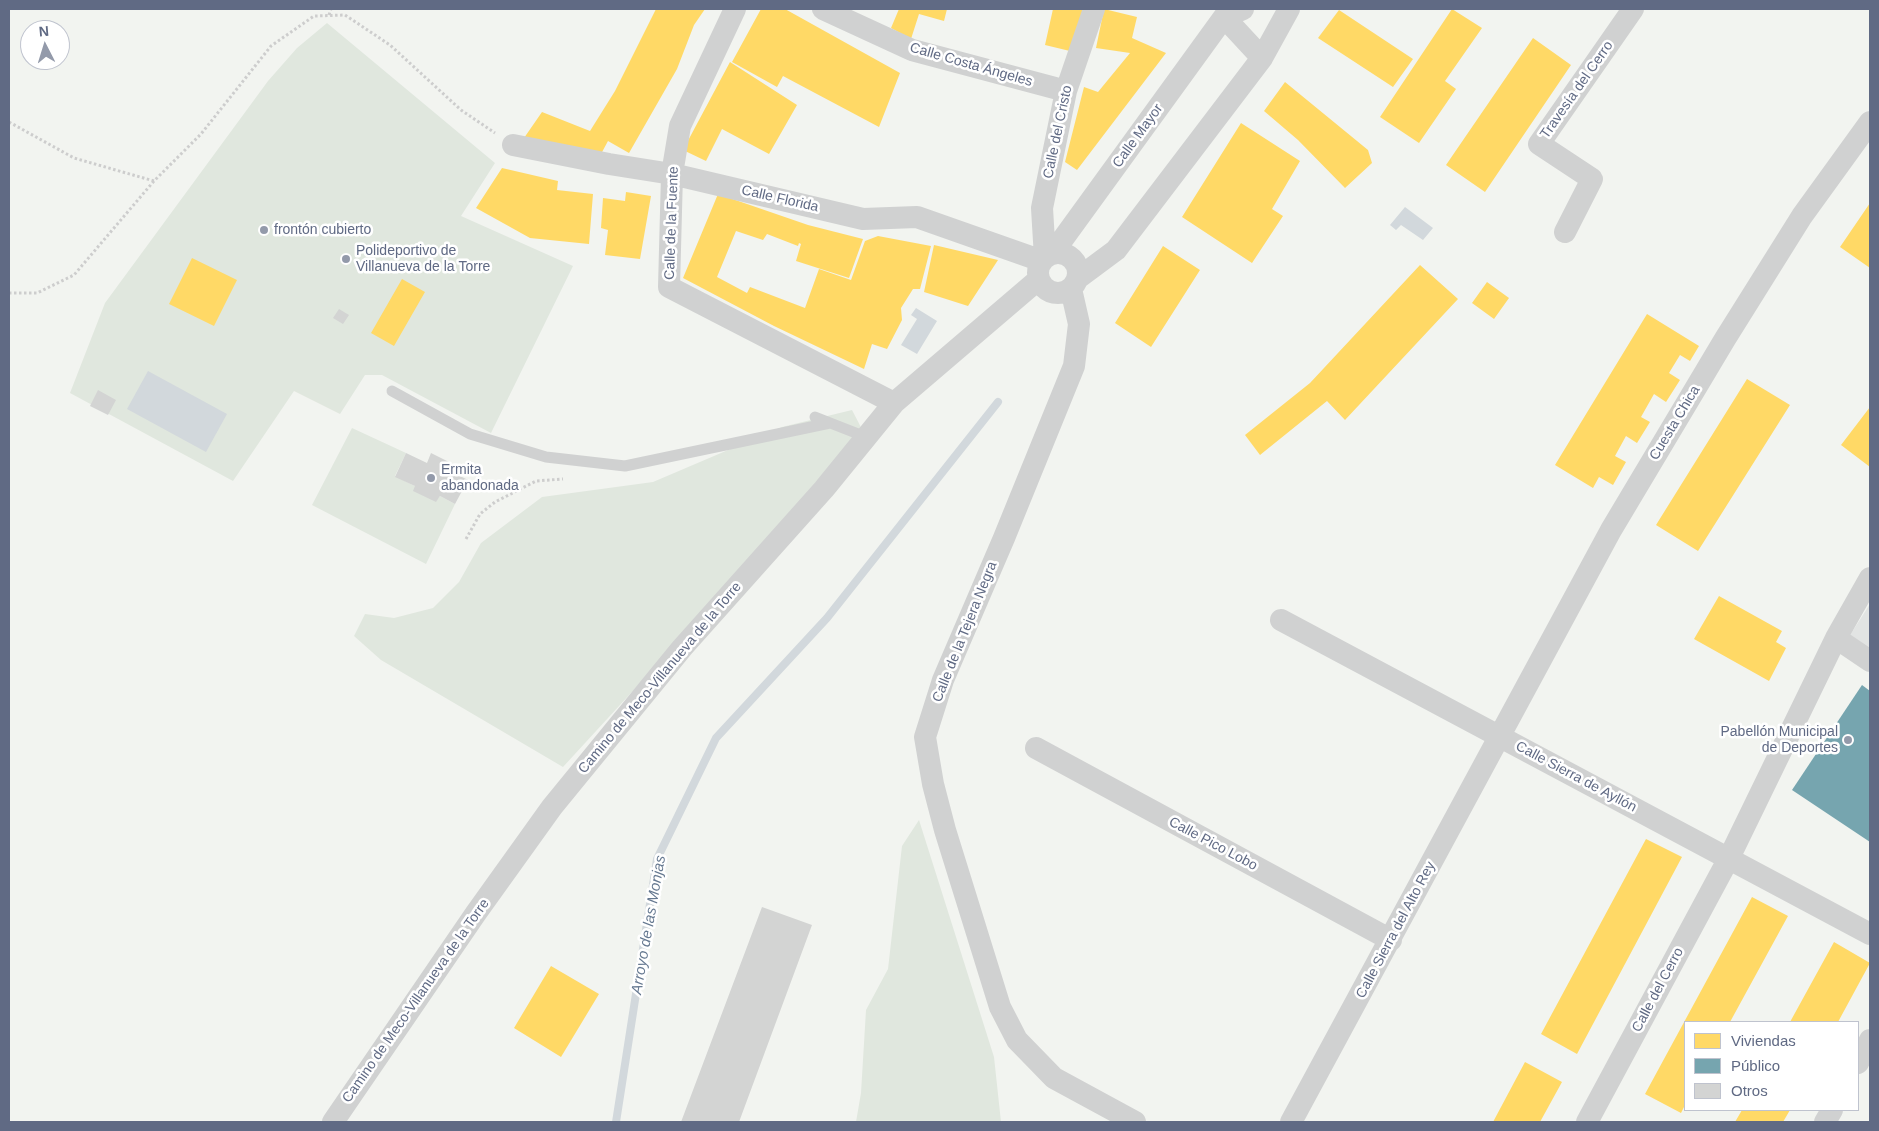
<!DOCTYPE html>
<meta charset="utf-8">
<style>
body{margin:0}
#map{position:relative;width:1879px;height:1131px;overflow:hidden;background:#f2f4f0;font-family:Arial,sans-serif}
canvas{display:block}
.frame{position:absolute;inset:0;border:10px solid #606a84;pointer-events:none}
.legend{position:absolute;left:1684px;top:1021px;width:175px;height:90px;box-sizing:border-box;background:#fff;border:1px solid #bfc3ce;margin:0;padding:6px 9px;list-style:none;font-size:15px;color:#606a84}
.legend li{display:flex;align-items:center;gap:10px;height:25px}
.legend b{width:25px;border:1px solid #bfc3ce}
.north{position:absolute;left:20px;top:20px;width:50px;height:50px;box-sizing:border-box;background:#fff;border:1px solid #bfc3ce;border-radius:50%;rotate:355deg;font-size:14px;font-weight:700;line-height:20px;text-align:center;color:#606a84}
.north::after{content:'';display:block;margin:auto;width:18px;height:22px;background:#939aaa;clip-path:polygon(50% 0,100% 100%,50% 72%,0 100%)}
</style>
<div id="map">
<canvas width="1879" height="1131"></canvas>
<div class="frame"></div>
<ul class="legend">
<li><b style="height:14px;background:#ffd966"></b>Viviendas</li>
<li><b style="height:14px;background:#76a5af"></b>Público</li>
<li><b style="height:14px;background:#d3d4d3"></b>Otros</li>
</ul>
<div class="north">N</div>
</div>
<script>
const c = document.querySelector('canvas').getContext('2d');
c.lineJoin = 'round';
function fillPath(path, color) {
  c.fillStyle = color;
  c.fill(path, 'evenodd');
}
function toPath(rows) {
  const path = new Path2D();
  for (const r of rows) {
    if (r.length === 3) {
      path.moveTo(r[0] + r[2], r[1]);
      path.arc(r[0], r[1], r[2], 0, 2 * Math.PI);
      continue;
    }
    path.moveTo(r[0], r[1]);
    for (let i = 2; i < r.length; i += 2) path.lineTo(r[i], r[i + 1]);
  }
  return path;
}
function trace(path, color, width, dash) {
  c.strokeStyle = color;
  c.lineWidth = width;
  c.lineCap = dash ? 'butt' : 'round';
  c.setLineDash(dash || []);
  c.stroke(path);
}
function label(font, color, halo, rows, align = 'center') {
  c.font = font + ' Arial,sans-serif';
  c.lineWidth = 5;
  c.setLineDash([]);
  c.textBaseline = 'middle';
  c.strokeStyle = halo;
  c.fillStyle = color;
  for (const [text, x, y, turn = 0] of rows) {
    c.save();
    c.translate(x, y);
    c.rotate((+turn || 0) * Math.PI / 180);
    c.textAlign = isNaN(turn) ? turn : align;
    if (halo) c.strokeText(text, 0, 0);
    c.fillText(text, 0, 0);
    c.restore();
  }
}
const built = toPath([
 [1870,604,1870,649,1850,635]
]);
const green = toPath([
 [327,23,495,163,461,216,573,266,491,433,382,375,365,375,340,414,294,391,233,481,70,393,105,303,268,81,297,48],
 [852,410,866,437,563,767,381,660,354,636,365,614,394,618,433,608,459,582,481,543,542,497,653,482,782,427],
 [352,428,406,453,395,476,415,486,436,501,440,496,455,504,426,564,312,505],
 [919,820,994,1057,1001,1122,856,1122,861,1093,866,1010,888,969,902,846]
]);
const water = toPath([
 [1405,207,1433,228,1423,240,1401,225,1396,230,1390,225],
 [916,308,937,321,917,354,901,345,917,319,911,315],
 [148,371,227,414,206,452,127,409]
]);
const homes = toPath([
 [656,9,705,9,694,25,677,69,629,153,608,141,601,154,524,138,542,112,590,131,615,91],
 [761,9,785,9,900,73,879,127,783,76,777,87,732,62],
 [899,9,947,9,944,21,919,14,911,39,891,28],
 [1053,9,1084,9,1074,52,1045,45],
 [1104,9,1137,17,1132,38,1166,53,1077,170,1065,162,1084,87,1098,92,1130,53,1096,48],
 [1452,9,1482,28,1445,81,1456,89,1419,143,1380,117],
 [1339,10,1413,59,1393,87,1318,38],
 [1533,38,1571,65,1485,192,1446,165],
 [730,62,797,105,769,154,722,129,706,161,683,150],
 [1285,82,1368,150,1372,163,1345,188,1298,140,1264,111],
 [1241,123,1300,161,1272,209,1283,216,1252,263,1182,217],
 [502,168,558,181,557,190,593,194,589,244,530,238,476,208],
 [626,192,651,196,640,259,605,255,608,230,601,228,603,198,625,201],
 [718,194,808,225,863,239,849,278,796,261,801,244,799,243,798,246,767,234,763,240,736,231,717,277,747,293,750,287,805,308,819,269,851,280,865,241,878,236,931,246,920,289,913,289,901,308,902,320,887,349,872,344,864,369,774,326,683,278],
 [1870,203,1870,268,1840,247],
 [934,245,998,260,968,306,924,292],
 [1163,246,1200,270,1151,347,1115,323],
 [192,258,237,280,214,326,169,304],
 [1420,265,1458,299,1345,420,1327,401,1260,455,1245,435,1310,383],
 [402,279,425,292,394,346,371,333],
 [1487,282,1509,298,1494,319,1472,303],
 [1647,314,1699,346,1690,361,1680,355,1669,373,1680,380,1666,402,1654,394,1641,417,1650,422,1637,443,1626,436,1615,456,1626,462,1613,485,1599,477,1593,488,1555,465],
 [1747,379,1790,405,1698,551,1656,525],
 [1870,407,1870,467,1841,445],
 [1719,596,1782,631,1776,642,1786,648,1769,681,1694,639],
 [1646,839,1682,857,1577,1054,1541,1034],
 [1752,897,1788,916,1730,1022,1685,1022,1685,1105,1681,1113,1645,1094],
 [1834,942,1870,963,1838,1022,1790,1022],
 [551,966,599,994,561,1057,514,1028],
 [1525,1062,1562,1082,1540,1122,1493,1122],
 [1742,1110,1790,1110,1783,1122,1735,1122]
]);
const public = toPath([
 [1862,685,1870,691,1870,842,1792,790]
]);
const stream = toPath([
 [616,1122,657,859,716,738,827,618,998,402]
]);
const building = toPath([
 [339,309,349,315,343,324,333,318],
 [98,390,116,400,108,415,90,406],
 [406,453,427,463,431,453,455,465,452,472,468,480,455,504,440,496,436,502,413,491,415,486,395,477],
 [762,907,812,925,739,1122,681,1122]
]);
const path = toPath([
 [329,15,331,9],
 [9,122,74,158,154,181],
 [9,293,37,293,74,275,154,181,201,134,271,46,314,16,345,15,390,45,461,110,495,133],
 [466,539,480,514,495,502,536,481,563,479]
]);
const service = toPath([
 [392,391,470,434,546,457,625,466,830,423],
 [815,417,866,437]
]);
const minor = toPath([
 [735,9,680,126,672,174,669,287,894,403],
 [823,9,912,50,1066,91],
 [1224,17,1262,58],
 [513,145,609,164,672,174,863,219,917,217,1042,261],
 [1565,232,1592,179,1539,144,1633,9],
 [1058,273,20],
 [1052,254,1224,17,1243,9],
 [1045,258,1042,208,1066,91,1094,9],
 [1077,279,1116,250,1262,58,1289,9],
 [1071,289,1079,324,1074,366,1004,538,943,680,925,737,933,784,945,830,1000,1007,1017,1040,1054,1078,1135,1122],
 [1281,620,1870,934],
 [1836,638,1870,661],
 [1036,748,1391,940],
 [1858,1063,1870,1040],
 [333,1122,476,913,552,807,682,648,824,489,894,403,1039,279],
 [1291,1122,1611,530,1725,339,1802,216,1870,122],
 [1587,1122,1729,858,1836,638,1870,578],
 [1825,1122,1832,1110]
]);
const markers = [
 [264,230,5,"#939aaa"],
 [346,259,5,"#939aaa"],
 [431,478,5,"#939aaa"],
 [1848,740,5,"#939aaa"]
];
const streetNames = [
 ["Calle Costa Ángeles",971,65,16],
 ["Travesía del Cerro",1577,90,-55],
 ["Calle del Cristo",1058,132,-78],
 ["Calle Mayor",1138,136,-54],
 ["Calle Florida",780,199,13],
 ["Calle de la Fuente",672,223,-88],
 ["Cuesta Chica",1675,423,-59],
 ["Calle de la Tejera Negra",965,632,-68],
 ["Camino de Meco-Villanueva de la Torre",660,678,-50],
 ["Calle Sierra de Ayllón",1576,777,28],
 ["Calle Pico Lobo",1213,844,28],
 ["Calle Sierra del Alto Rey",1396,930,-62],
 ["Calle del Cerro",1658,990,-62],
 ["Camino de Meco-Villanueva de la Torre",416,1001,-55]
];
const poiNames = [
 ["frontón cubierto",274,230],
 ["Polideportivo de",356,251],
 ["Villanueva de la Torre",356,267],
 ["Ermita",441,470],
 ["abandonada",441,486],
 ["Pabellón Municipal",1838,732,"right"],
 ["de Deportes",1838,748,"right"]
];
const waterNames = [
 ["Arroyo de las Monjas",649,925,-80]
];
fillPath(built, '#e2e4e3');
fillPath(green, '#e0e7de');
fillPath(water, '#d2d8dc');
fillPath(homes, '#ffd966');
fillPath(public, '#76a5af');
trace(stream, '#d2d8dc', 8);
fillPath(building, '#d3d4d3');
trace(path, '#cdcdcd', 3, [2.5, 2.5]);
trace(service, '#d0d1d1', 11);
trace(minor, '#d0d1d1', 22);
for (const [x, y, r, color] of markers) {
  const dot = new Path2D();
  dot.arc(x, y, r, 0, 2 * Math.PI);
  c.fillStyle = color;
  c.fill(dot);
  trace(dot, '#fff', 2);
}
label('14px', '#606a84', '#fff', streetNames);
label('14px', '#606a84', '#fff', poiNames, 'left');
label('italic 15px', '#657890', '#fff', waterNames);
</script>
